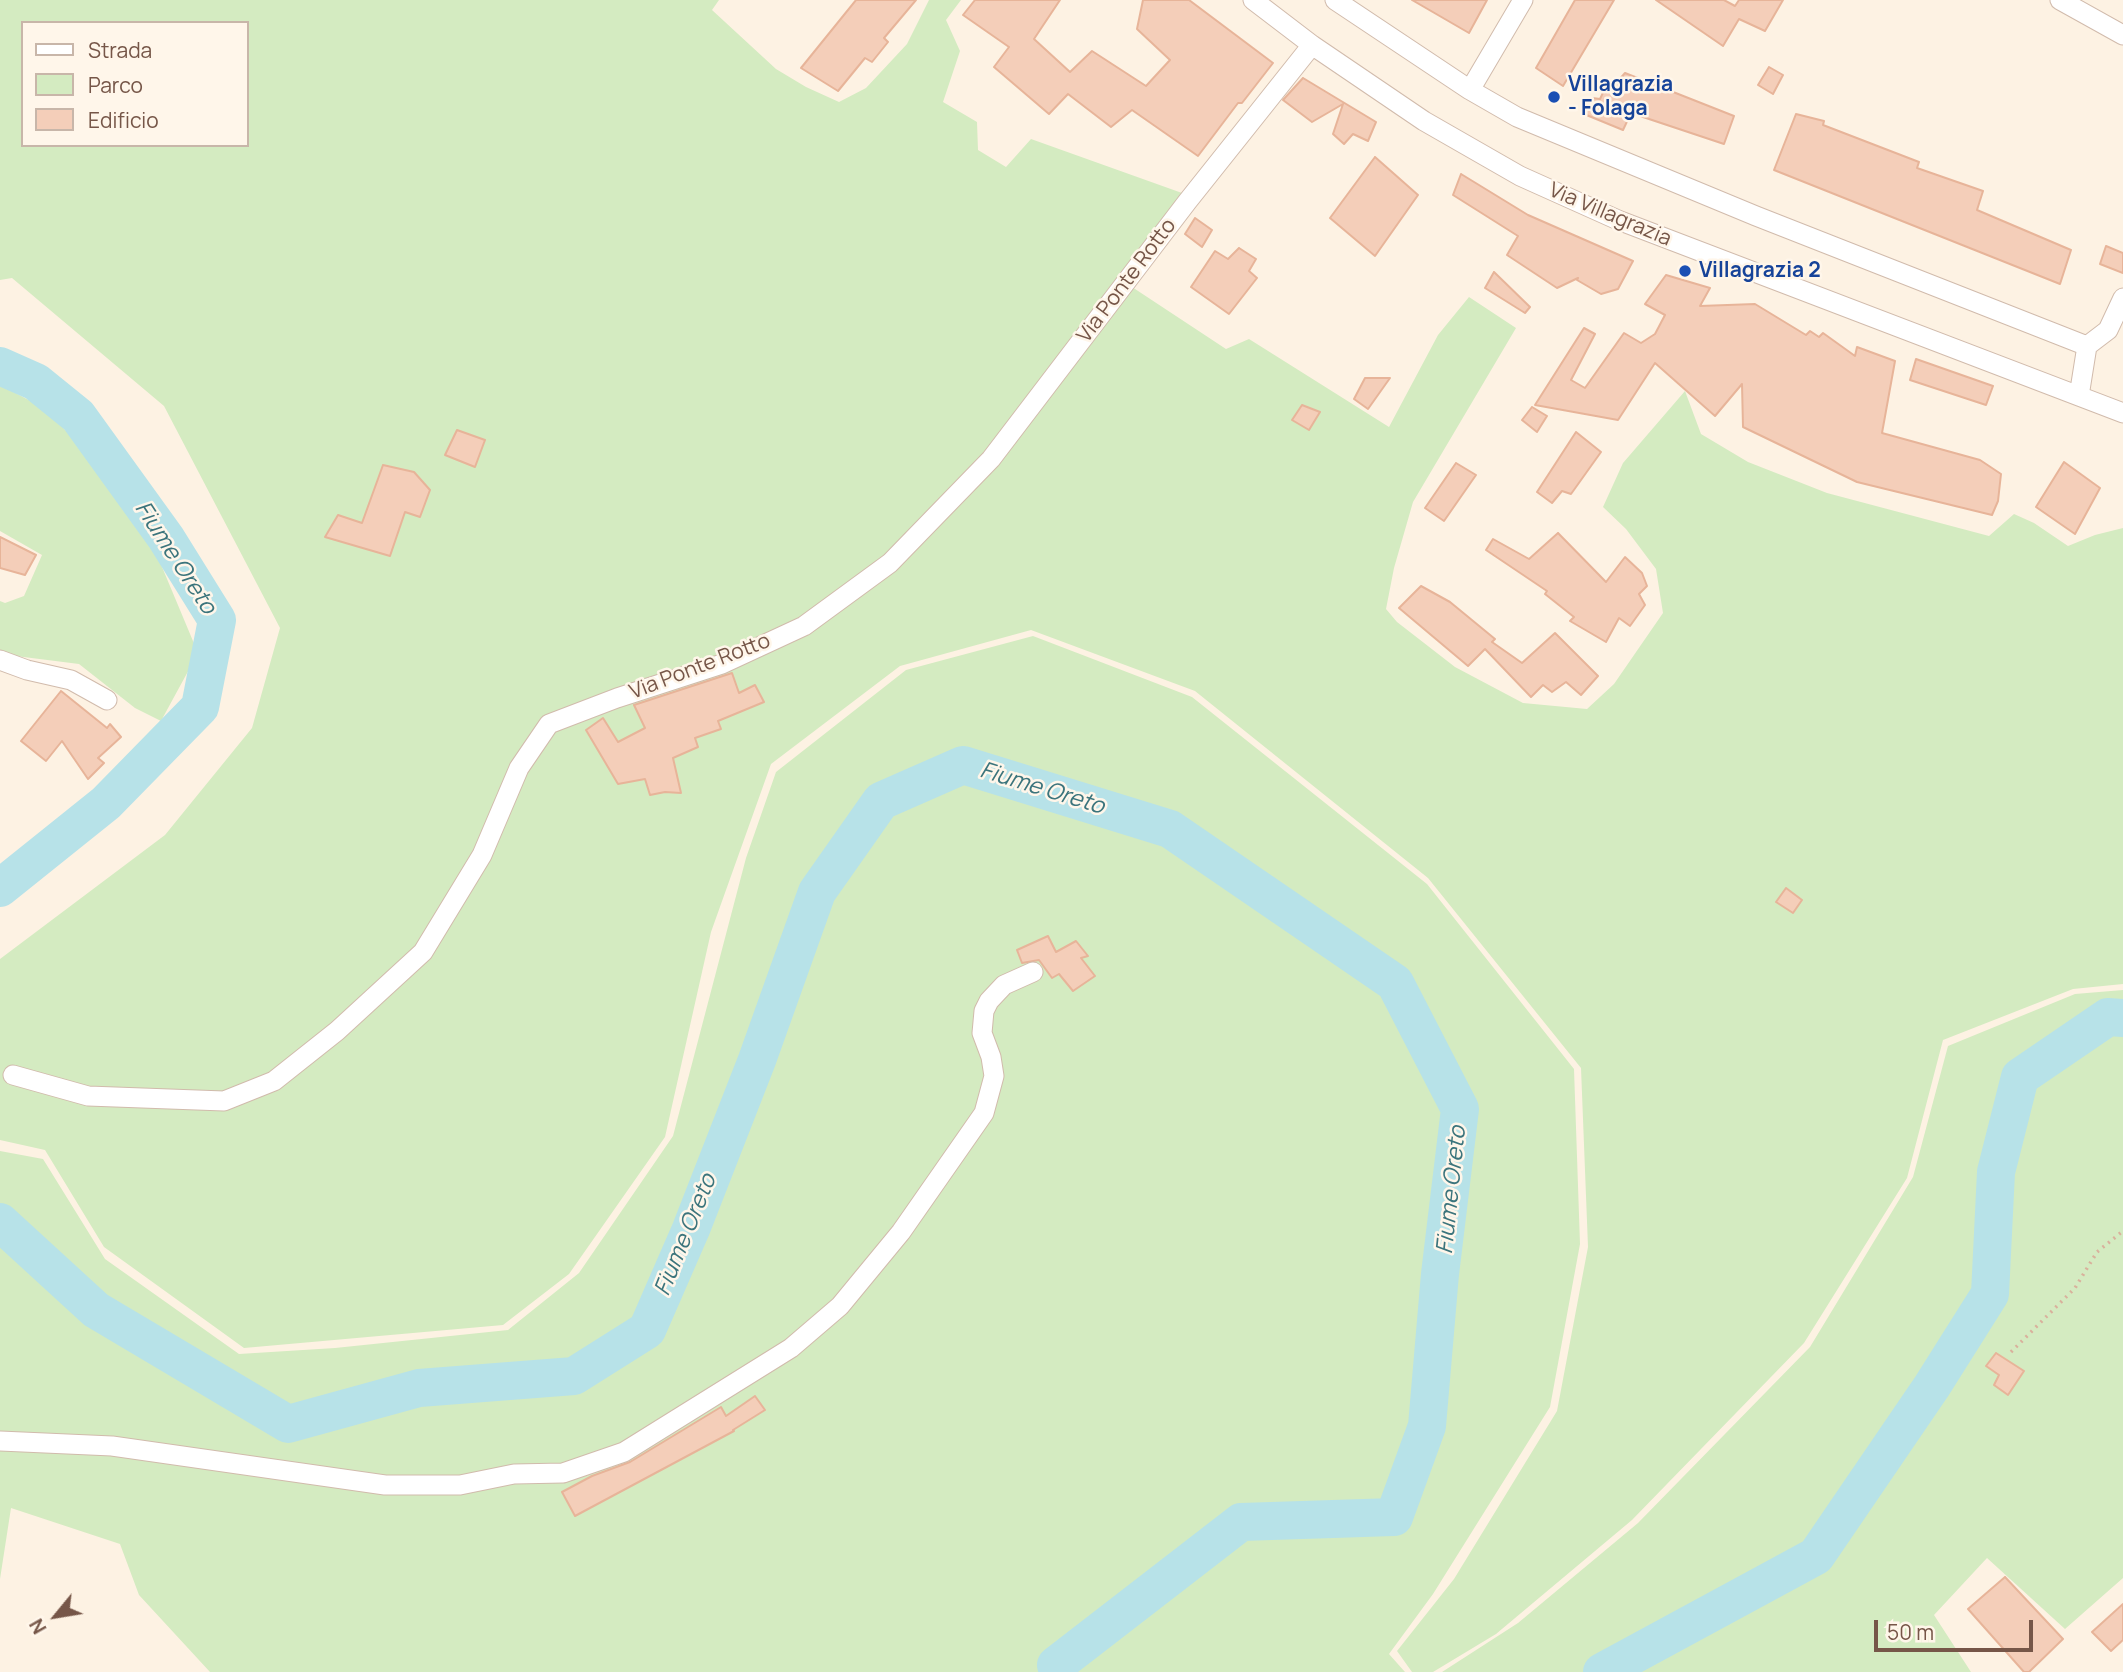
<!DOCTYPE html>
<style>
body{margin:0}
#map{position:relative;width:2123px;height:1672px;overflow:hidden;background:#fdf2e3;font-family:Manrope,sans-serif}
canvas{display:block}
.legend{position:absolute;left:21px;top:21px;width:228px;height:126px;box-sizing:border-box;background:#fff6ea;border:2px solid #c8b6a9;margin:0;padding:9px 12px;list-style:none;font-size:21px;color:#765648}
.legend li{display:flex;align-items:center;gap:14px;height:35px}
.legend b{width:35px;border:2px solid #c8b6a9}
.north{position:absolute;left:21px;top:1581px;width:70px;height:70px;-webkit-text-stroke:5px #fff6ea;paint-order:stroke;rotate:240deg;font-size:19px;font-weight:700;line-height:28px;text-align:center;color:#765648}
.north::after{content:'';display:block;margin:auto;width:24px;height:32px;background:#765648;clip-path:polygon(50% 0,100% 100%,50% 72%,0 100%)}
.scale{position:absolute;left:1874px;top:1620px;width:159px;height:32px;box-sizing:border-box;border:4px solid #765648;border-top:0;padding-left:9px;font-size:21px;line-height:24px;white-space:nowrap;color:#765648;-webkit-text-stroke:5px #fff6ea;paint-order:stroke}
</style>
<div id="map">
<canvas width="2123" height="1672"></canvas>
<ul class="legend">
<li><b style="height:9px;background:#fff"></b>Strada</li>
<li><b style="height:19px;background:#d4ebc1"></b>Parco</li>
<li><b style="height:19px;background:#f4ceb9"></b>Edificio</li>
</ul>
<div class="north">N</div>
<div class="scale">50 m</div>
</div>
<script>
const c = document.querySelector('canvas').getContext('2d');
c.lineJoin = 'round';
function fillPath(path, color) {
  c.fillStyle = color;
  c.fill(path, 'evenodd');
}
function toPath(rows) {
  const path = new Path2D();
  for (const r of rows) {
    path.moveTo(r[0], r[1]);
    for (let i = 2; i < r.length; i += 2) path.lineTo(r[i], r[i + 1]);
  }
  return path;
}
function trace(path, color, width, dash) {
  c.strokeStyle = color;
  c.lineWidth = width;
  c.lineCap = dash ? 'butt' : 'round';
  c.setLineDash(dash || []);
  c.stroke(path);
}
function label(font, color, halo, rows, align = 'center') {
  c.font = font + ' Manrope,sans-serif';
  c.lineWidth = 5;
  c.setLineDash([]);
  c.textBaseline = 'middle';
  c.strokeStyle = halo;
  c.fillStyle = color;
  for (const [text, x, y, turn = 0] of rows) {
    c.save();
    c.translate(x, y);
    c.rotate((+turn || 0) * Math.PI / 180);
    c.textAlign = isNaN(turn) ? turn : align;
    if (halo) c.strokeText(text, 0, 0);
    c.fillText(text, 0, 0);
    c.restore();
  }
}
const green = toPath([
 [0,0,719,0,712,10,776,69,806,87,839,102,866,88,907,44,929,0,961,0,946,20,960,51,943,102,977,122,978,150,1006,167,1031,139,1182,193,1132,287,1226,349,1249,339,1389,427,1438,335,1469,297,1516,328,1413,502,1394,568,1386,609,1397,622,1455,667,1523,703,1587,709,1614,684,1663,613,1656,569,1626,529,1603,507,1623,463,1685,391,1701,434,1748,462,1827,493,1989,536,2014,514,2034,523,2068,546,2095,535,2123,528,2123,984,2073,989,1943,1040,1907,1178,1804,1343,1632,1520,1496,1634,1433,1672,1412,1672,1397,1651,1454,1579,1557,1411,1588,1247,1581,1068,1428,878,1195,691,1031,630,900,666,771,764,711,932,665,1137,569,1274,503,1325,244,1348,104,1247,45,1150,0,1140,0,959,165,835,252,728,280,628,164,406,12,278,0,280],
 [23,23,247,23,247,145,23,145],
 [0,385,46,409,100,468,157,555,198,653,161,721,135,708,79,664,0,654,0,601,5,603,24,596,42,555,0,531],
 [1033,636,1192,697,1427,884,1574,1069,1580,1244,1550,1407,1433,1594,1389,1654,1405,1672,210,1672,139,1595,120,1544,11,1508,0,1579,0,1151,43,1159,105,1259,239,1354,335,1348,508,1330,579,1273,673,1136,746,858,776,772,906,670],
 [2123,990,2123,1578,2065,1629,1987,1558,1934,1615,1971,1672,1442,1672,1518,1623,1638,1523,1810,1347,1913,1177,1948,1046,2075,994]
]);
const river = toPath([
 [0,366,36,382,78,416,166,538,217,620,200,707,106,803,0,888],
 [0,1222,96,1310,288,1424,419,1388,574,1376,647,1330,691,1229,757,1060,817,892,881,801,963,765,1170,829,1395,983,1460,1109,1440,1274,1427,1426,1394,1517,1241,1522,1056,1665,1058,1672],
 [1602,1672,1816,1556,1932,1386,1990,1294,1996,1172,2020,1077,2108,1017,2123,1018]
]);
const building = toPath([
 [856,0,916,0,884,38,888,42,872,62,865,58,838,91,801,68,856,0],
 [975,0,1060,0,1034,39,1070,72,1092,51,1146,86,1170,60,1137,29,1143,0,1189,0,1273,63,1242,103,1238,103,1198,156,1132,110,1111,127,1068,94,1049,114,994,67,1009,47,963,15,975,0],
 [1412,0,1487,0,1469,33,1412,0],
 [1575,0,1614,0,1563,86,1536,68,1575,0],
 [1656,0,1724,0,1735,6,1739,0,1783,0,1765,31,1739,19,1723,46,1656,0],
 [1769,67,1783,75,1773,94,1758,85,1769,67],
 [1625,73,1734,116,1724,144,1631,113,1623,130,1584,114,1592,98,1600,99,1609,80,1617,82,1625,73],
 [1303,78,1376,122,1368,141,1353,134,1344,144,1333,134,1343,104,1312,122,1283,100,1303,78],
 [1796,114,1824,121,1823,125,1919,162,1917,168,1983,191,1977,210,2071,250,2060,284,1774,170,1796,114],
 [1375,157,1418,195,1375,256,1330,218,1375,157],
 [1461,174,1528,215,1633,261,1618,289,1601,294,1577,280,1578,278,1557,288,1507,255,1518,236,1453,195,1461,174],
 [1195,218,1212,230,1202,247,1185,234,1195,218],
 [2106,246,2123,253,2123,273,2100,264,2106,246],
 [1239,248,1256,259,1249,271,1257,278,1229,314,1191,287,1215,251,1228,259,1239,248],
 [1494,272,1530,307,1525,313,1485,288,1494,272],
 [1666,275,1710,288,1700,306,1755,304,1806,335,1810,331,1819,337,1823,333,1855,356,1857,347,1895,361,1882,433,1980,460,2001,474,1998,501,1992,515,1857,482,1743,427,1742,384,1715,416,1655,363,1618,420,1535,405,1584,328,1595,334,1571,380,1585,388,1624,333,1641,343,1655,334,1665,315,1645,304,1666,275],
 [1916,359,1993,386,1986,405,1910,380,1916,359],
 [1365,378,1390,378,1368,409,1354,399,1365,378],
 [1302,405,1320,412,1309,430,1292,420,1302,405],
 [1532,407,1547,416,1537,432,1522,420,1532,407],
 [457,430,485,440,475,467,445,455,457,430],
 [1576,432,1601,452,1571,494,1562,491,1552,503,1537,492,1576,432],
 [2064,462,2100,488,2075,534,2036,507,2064,462],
 [1456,463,1476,475,1444,521,1425,508,1456,463],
 [383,465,414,472,430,490,420,517,405,512,390,556,325,537,338,515,362,523,383,465],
 [1558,533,1606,582,1625,557,1642,573,1647,586,1639,594,1645,605,1630,626,1619,618,1606,642,1570,621,1574,617,1545,594,1547,591,1486,550,1493,539,1529,559,1558,533],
 [0,537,36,555,25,575,0,568,0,537],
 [1421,586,1450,602,1495,639,1492,642,1522,663,1555,633,1598,676,1581,695,1566,682,1552,692,1543,685,1531,697,1485,649,1468,666,1399,608,1421,586],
 [732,673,739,693,755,685,764,702,718,721,721,729,695,738,698,747,673,758,681,793,665,792,650,795,645,779,618,784,586,730,603,718,618,742,645,728,634,705,732,673],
 [61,691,107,728,110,724,121,737,98,758,104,763,88,779,62,741,46,761,21,741,61,691],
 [1786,888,1802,900,1793,913,1776,902,1786,888],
 [1048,936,1056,952,1076,941,1088,956,1081,958,1095,976,1073,991,1059,974,1052,978,1039,960,1022,963,1017,950,1048,936],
 [1996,1353,2024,1371,2008,1395,1994,1385,1999,1375,1986,1366,1996,1353],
 [755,1396,765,1410,733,1430,734,1431,575,1516,562,1492,592,1476,630,1462,721,1407,726,1416,755,1396],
 [2005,1577,2063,1639,2029,1672,2024,1672,1968,1609,2005,1577],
 [2123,1604,2123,1640,2111,1651,2092,1632,2123,1604]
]);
const path = toPath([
 [2011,1352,2075,1288,2097,1252,2123,1231]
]);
const street = toPath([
 [1253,0,1312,45,1424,121,1520,176,1618,220,2123,413],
 [1335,0,1470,90,1517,117,1756,216,2087,346],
 [2060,0,2123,35],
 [1470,90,1523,0],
 [2087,346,2108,330,2123,298],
 [2079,396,2087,346],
 [0,660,27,670,71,680,107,700],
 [13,1075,88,1096,224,1101,274,1081,337,1031,423,952,482,855,519,768,549,724,617,698,722,664,804,626,890,563,991,459,1187,202,1312,45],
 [0,1441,112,1446,385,1485,460,1485,514,1474,563,1473,624,1452,791,1348,840,1306,901,1232,984,1113,994,1076,991,1057,982,1033,984,1011,989,1001,1004,985,1033,972]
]);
const markers = [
 [1554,97,7,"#1a4fb4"],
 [1685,271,7,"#1a4fb4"]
];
const transitNames = [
 ["Villagrazia",1568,85],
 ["- Folaga",1568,109],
 ["Villagrazia 2",1699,271]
];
const streetNames = [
 ["Via Villagrazia",1610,215,23],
 ["Via Ponte Rotto",1127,281,-53],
 ["Via Ponte Rotto",700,667,-21]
];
const waterNames = [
 ["Fiume Oreto",175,558,57],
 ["Fiume Oreto",1042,789,17],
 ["Fiume Oreto",1452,1190,-84],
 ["Fiume Oreto",686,1235,-68]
];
fillPath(green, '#d4ebc1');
trace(river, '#b7e2e8', 38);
fillPath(building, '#f4ceb9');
trace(building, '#e7b499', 2);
trace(street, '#d1bbac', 21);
trace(path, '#d9b19c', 3.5, [2, 5]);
trace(street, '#fff', 19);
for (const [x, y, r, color] of markers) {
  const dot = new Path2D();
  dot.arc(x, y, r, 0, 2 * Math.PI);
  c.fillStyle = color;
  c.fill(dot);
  trace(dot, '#fff6ea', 2.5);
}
label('bold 21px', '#164399', '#fff6ea', transitNames, 'left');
label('21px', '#765648', '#fff6ea', streetNames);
label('italic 23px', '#3b747c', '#fff6ea', waterNames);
</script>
